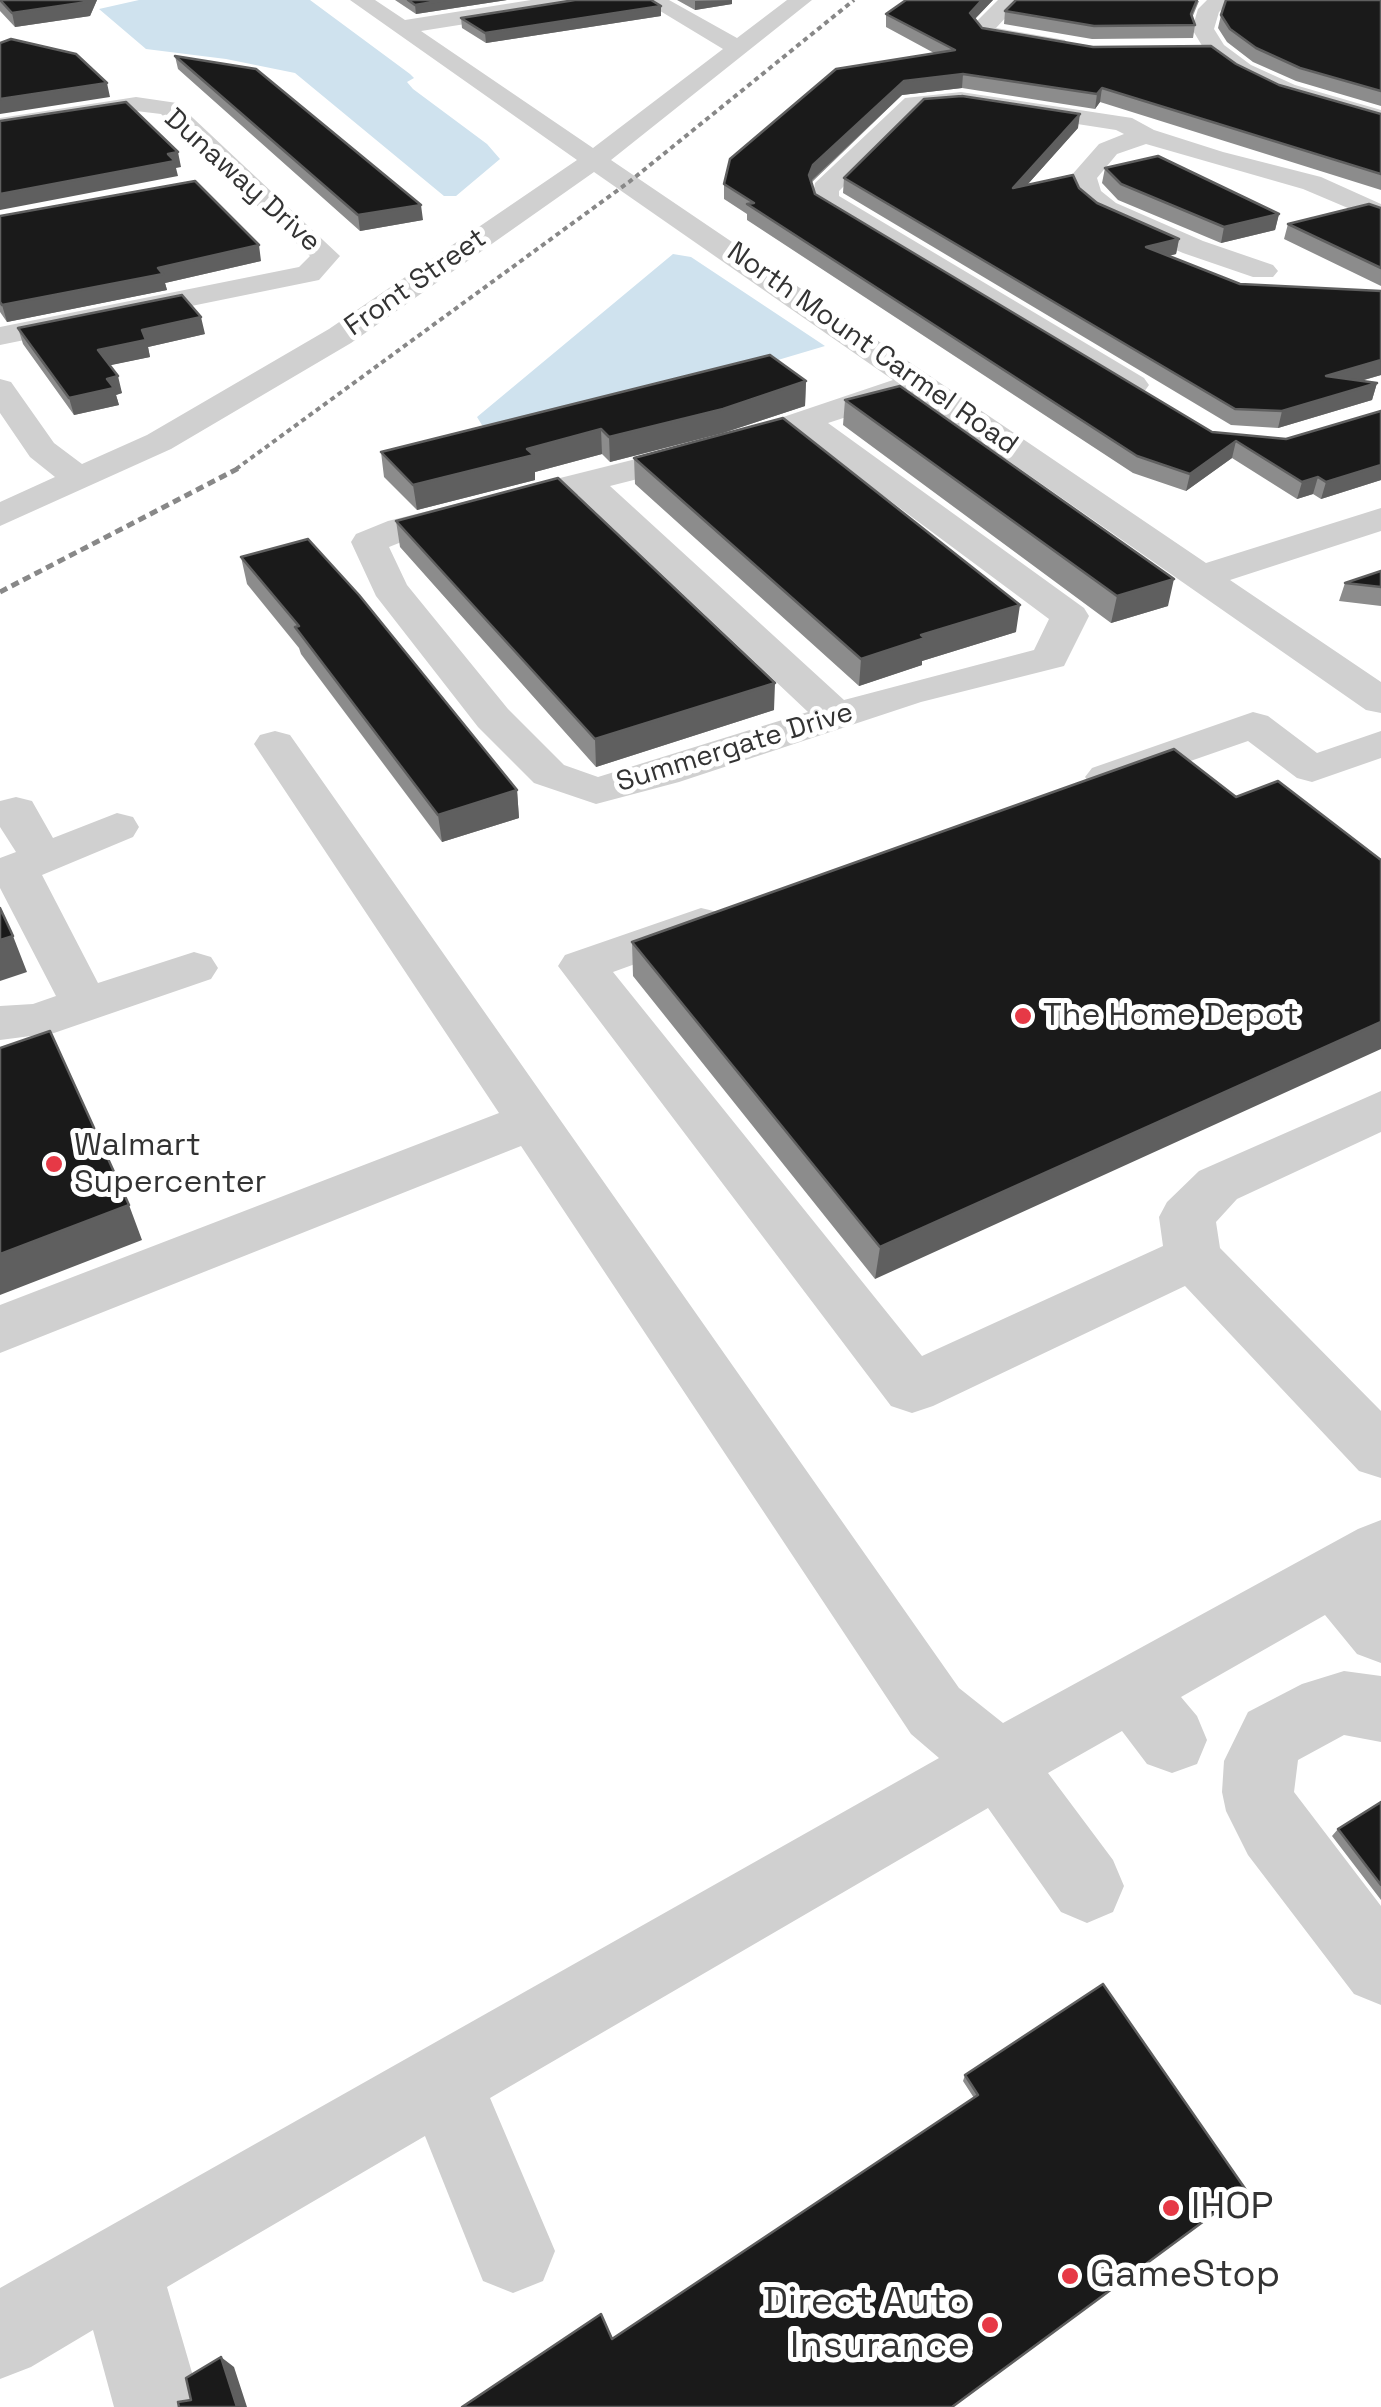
<!DOCTYPE html>
<style>
body{margin:0}
canvas{display:block;background:#fff}
</style>
<canvas width="1381" height="2407"></canvas>
<script>
const c = document.querySelector('canvas').getContext('2d');
c.lineJoin = 'round';
function fillPath(path, color) {
  c.fillStyle = color;
  c.fill(path, 'evenodd');
}
function toPath(rows) {
  const path = new Path2D();
  for (const r of rows) {
    path.moveTo(r[0], r[1]);
    for (let i = 2; i < r.length; i += 2) path.lineTo(r[i], r[i + 1]);
  }
  return path;
}
function trace(path, color, width, dash) {
  c.strokeStyle = color;
  c.lineWidth = width;
  c.lineCap = dash ? 'butt' : 'round';
  c.setLineDash(dash || []);
  c.stroke(path);
}
function label(font, color, halo, rows, align = 'center') {
  c.font = font + ' "Space Grotesk",sans-serif';
  c.lineWidth = 10;
  c.setLineDash([]);
  c.textBaseline = 'middle';
  c.strokeStyle = halo;
  c.fillStyle = color;
  for (const [text, x, y, turn = 0] of rows) {
    c.save();
    c.translate(x, y);
    c.rotate((+turn || 0) * Math.PI / 180);
    c.textAlign = isNaN(turn) ? turn : align;
    if (halo) c.strokeText(text, 0, 0);
    c.fillText(text, 0, 0);
    c.restore();
  }
}
const water = toPath([
 [139,0,310,0,410,74,414,78,407,82,413,89,487,144,500,159,456,196,444,196,295,73,226,59,146,49,99,9],
 [673,254,691,257,825,346,566,423,490,438,477,417]
]);
const minor = toPath([
 [350,0,375,0,405,20,531,0,584,0,573,7,421,31,593,148,723,49,642,0,669,0,737,38,787,0,812,0,611,160,1206,563,1381,508,1381,531,1230,580,1381,682,1381,713,1366,710,914,395,828,423,1084,608,1089,616,1064,666,921,702,679,782,596,804,534,783,478,727,376,596,351,542,356,534,388,521,724,437,893,380,594,172,351,343,171,449,0,526,0,502,55,477,30,457,0,413,0,379,11,382,54,443,82,464,147,435,329,329,577,160,350,0],
 [799,433,1049,619,1034,650,844,700,610,486,748,451,799,433],
 [578,495,808,712,598,777,564,765,508,709,407,585,389,547,414,537,578,495],
 [998,0,1022,0,996,28,1065,40,1068,45,1065,50,1057,52,981,38,972,26,998,0],
 [1207,0,1232,0,1219,12,1214,29,1224,45,1251,65,1295,85,1381,110,1381,125,1277,95,1235,75,1207,54,1192,29,1198,9,1207,0],
 [961,92,1132,118,1154,130,1223,152,1321,177,1381,204,1381,222,1303,189,1146,144,1117,154,1097,178,1101,191,1116,203,1203,241,1273,265,1278,271,1273,277,1253,277,1183,253,1096,215,1079,200,1070,177,1099,144,1124,134,1116,130,961,106,921,110,839,191,839,196,1144,378,1149,385,1144,392,1122,392,812,200,815,183,905,98,961,92],
 [136,97,177,103,340,256,319,280,0,345,0,327,299,267,310,256,161,114,136,111,0,134,0,118,136,97],
 [1253,712,1268,716,1317,753,1381,731,1381,758,1312,782,1297,778,1248,741,1107,790,1092,786,1085,777,1092,768,1253,712],
 [275,731,290,735,959,1688,1003,1723,1358,1529,1381,1520,1381,1663,1357,1654,1325,1615,1181,1697,1197,1716,1207,1740,1197,1764,1172,1773,1147,1764,1122,1731,1048,1773,1113,1860,1124,1886,1113,1912,1087,1923,1061,1912,988,1808,490,2098,555,2251,543,2281,513,2293,483,2281,425,2136,167,2287,202,2407,114,2407,93,2330,31,2367,0,2379,0,2288,939,1758,911,1734,521,1146,0,1353,0,1305,499,1113,254,744,260,735,275,731],
 [16,797,32,801,53,838,117,813,133,817,139,827,133,837,42,875,98,983,194,952,211,957,218,968,211,979,54,1033,0,1040,0,1006,33,1004,56,996,0,888,0,858,16,852,0,827,0,801,16,797],
 [701,908,718,912,725,923,718,934,613,972,922,1356,1163,1246,1159,1217,1167,1202,1199,1171,1381,1091,1381,1132,1237,1199,1216,1222,1220,1248,1381,1411,1381,1478,1359,1471,1185,1286,933,1406,912,1413,891,1406,558,966,565,955,701,908],
 [1344,1671,1381,1676,1381,1742,1344,1735,1298,1760,1294,1792,1381,1906,1381,2005,1354,1994,1248,1855,1226,1811,1222,1792,1224,1761,1248,1712,1302,1684,1344,1671]
]);
const railFar1 = toPath([
 [236,469,629,182,854,0]
]);
const rail = toPath([
 [0,592,241,467]
]);
const wall = toPath([
 [0,0,97,0,90,16,15,27,0,11],
 [395,0,507,0,416,14],
 [677,0,732,0,732,4,695,10],
 [906,0,993,0,975,19,982,28,1093,47,1236,64,1279,85,1381,114,1381,190,1100,102,1095,109,962,88,902,95,811,183,815,194,1212,432,1286,439,1381,411,1381,480,1321,499,1313,494,1297,499,1232,458,1186,491,1133,473,747,220,747,214,724,199,724,184,934,53,886,27,886,14],
 [1381,0,1381,106,1296,81,1253,62,1227,42,1218,28,1221,15],
 [1199,1,1192,18,1195,25,1193,38,1092,39,1004,24,1005,11],
 [661,6,661,16,486,43,462,28,461,18],
 [175,56,423,220,360,231,178,69],
 [1078,128,1027,185,1079,188,1097,203,1179,239,1176,254,1169,256,1240,284,1381,375,1361,381,1377,383,1372,400,1278,428,1231,425,843,193,844,178],
 [1105,168,1279,214,1275,230,1221,243,1118,200,1102,183],
 [1381,208,1381,286,1284,239,1288,224],
 [0,216,261,261,165,283,167,290,7,322,0,312],
 [18,328,205,334,148,347,150,357,110,365,122,393,116,395,119,405,74,415,23,344],
 [806,381,805,406,723,433,610,462,602,454,535,472,535,480,417,510,384,477,381,452],
 [845,400,1168,606,1111,623,843,425],
 [634,458,1016,632,922,661,922,665,859,686,635,484],
 [396,521,774,710,596,767,400,547],
 [241,557,517,790,519,818,442,842,301,654,299,648,247,584],
 [1381,571,1381,606,1339,601,1345,583],
 [1174,749,875,1279,633,976,632,942],
 [1381,1802,1381,1900,1332,1836,1338,1829],
 [965,2075,1241,2195,612,2339,974,2098,963,2081]
]);
const shadedWall = toPath([
 [88,0,97,0,90,16,15,27,12,13],
 [445,0,507,0,416,14,415,5],
 [732,0,732,4,695,10,695,1],
 [982,0,993,0,968,26,970,13],
 [661,6,661,16,486,43,485,33],
 [963,74,962,88,902,95,812,180,808,190,809,175,813,165,904,81],
 [107,83,110,97,0,114,0,99],
 [1102,88,1100,102,1095,109,1097,94],
 [1080,114,1078,128,1011,203,1013,188],
 [178,152,181,167,176,168,178,176,0,210,0,194],
 [421,205,423,220,360,231,358,215],
 [1279,214,1275,230,1221,243,1224,227],
 [1179,239,1176,254,1143,262,1146,247],
 [259,245,261,261,165,283,167,290,7,322,2,305,158,268],
 [201,317,205,334,148,347,150,357,102,367,98,350,142,330],
 [1381,360,1381,375,1321,392,1326,376],
 [118,376,122,393,116,395,119,405,74,415,69,398,107,379],
 [806,381,805,406,723,433,610,462,609,437],
 [1377,383,1372,400,1278,428,1282,411],
 [601,429,602,454,535,472,535,480,417,510,413,485,527,449],
 [1236,441,1232,458,1186,491,1190,474],
 [1381,465,1381,480,1321,499,1326,482],
 [1318,477,1313,494,1297,499,1302,482],
 [1174,579,1168,606,1111,623,1117,596],
 [1020,605,1016,632,922,661,922,665,859,686,861,659,921,635],
 [775,683,774,710,596,767,595,739],
 [517,790,519,818,442,842,438,815],
 [13,936,27,972,0,981,0,940],
 [1381,1022,1381,1049,875,1279,880,1247],
 [129,1205,142,1240,0,1295,0,1254],
 [1246,2190,953,2407,952,2407],
 [221,2357,234,2367,247,2407,237,2407]
]);
const building = toPath([
 [0,0,88,0,87,2,12,13,0,0],
 [408,0,445,0,415,5,408,0],
 [575,0,651,0,661,6,485,33,461,18,575,0],
 [906,0,982,0,970,13,982,28,1093,47,1211,46,1236,64,1279,85,1381,114,1381,174,1102,88,1097,94,963,74,904,81,813,165,809,175,815,194,1212,432,1286,439,1381,411,1381,465,1326,482,1318,477,1302,482,1236,441,1190,474,1137,456,747,204,754,203,724,184,730,159,836,69,955,50,886,14,906,0],
 [1016,0,1197,0,1191,14,1195,25,1094,26,1005,11,1016,0],
 [1226,0,1381,0,1381,91,1300,68,1256,48,1230,29,1221,15,1226,0],
 [11,39,76,54,107,83,0,99,0,43,11,39],
 [175,56,256,69,421,205,358,215,175,56],
 [962,96,1080,114,1013,188,1073,175,1079,188,1097,203,1179,239,1146,247,1240,284,1381,291,1381,360,1326,376,1377,383,1282,411,1235,409,844,178,924,99,962,96],
 [126,102,178,152,168,154,175,161,0,194,0,121,126,102],
 [1158,156,1279,214,1224,227,1121,184,1105,168,1158,156],
 [195,181,259,245,158,268,163,274,2,305,0,302,0,216,195,181],
 [1369,204,1381,208,1381,268,1288,224,1369,204],
 [182,295,201,317,142,330,146,340,98,350,118,376,107,379,114,388,69,398,18,328,182,295],
 [770,355,806,381,723,409,609,437,601,429,527,449,534,455,413,485,381,452,770,355],
 [900,386,1174,579,1117,596,845,400,900,386],
 [783,418,1020,605,921,635,925,638,861,659,634,458,783,418],
 [558,478,775,683,595,739,396,521,558,478],
 [308,539,359,595,517,790,438,815,295,627,299,626,241,557,308,539],
 [1381,571,1381,587,1345,583,1381,571],
 [1174,749,1236,797,1278,781,1381,860,1381,1022,880,1247,632,942,1174,749],
 [0,908,13,936,0,940,0,908],
 [50,1031,129,1205,0,1254,0,1048,50,1031],
 [1381,1802,1381,1885,1338,1829,1381,1802],
 [1103,1984,1246,2190,952,2407,462,2407,601,2314,612,2339,978,2095,965,2075,1103,1984],
 [221,2357,237,2407,179,2407,178,2402,191,2400,186,2378,221,2357]
]);
const markers = [
 [1023,1016,10,"#e63946"],
 [54,1164,10,"#e63946"],
 [1171,2208,10,"#e63946"],
 [1070,2276,10,"#e63946"],
 [990,2325,10,"#e63946"]
];
const farStreetnames = [
 ["Dunaway Drive",242,181,42],
 ["Front Street",416,283,-35],
 ["North Mount Carmel Road",872,349,35],
 ["Summergate Drive",735,748,-17]
];
const poiNames = [
 ["The Home Depot",1043,1016],
 ["Walmart",74,1146],
 ["Supercenter",74,1183]
];
const nearPoinames = [
 ["IHOP",1191,2208],
 ["GameStop",1090,2276],
 ["Direct Auto",970,2303,"right"],
 ["Insurance",970,2347,"right"]
];
fillPath(water, '#cfe2ee');
fillPath(minor, '#d0d0d0');
trace(railFar1, '#888', 4, [5, 4]);
trace(rail, '#888', 5, [8, 5]);
fillPath(wall, '#8c8c8c');
fillPath(shadedWall, '#5f5f5f');
fillPath(building, '#1a1a1a');
trace(building, '#5f5f5f', 2.5);
for (const [x, y, r, color] of markers) {
  const dot = new Path2D();
  dot.arc(x, y, r, 0, 2 * Math.PI);
  c.fillStyle = color;
  c.fill(dot);
  trace(dot, '#fff', 4);
}
label('28px', '#333', '#fff', farStreetnames);
label('32px', '#333', '#fff', poiNames, 'left');
label('38px', '#333', '#fff', nearPoinames, 'left');
</script>
